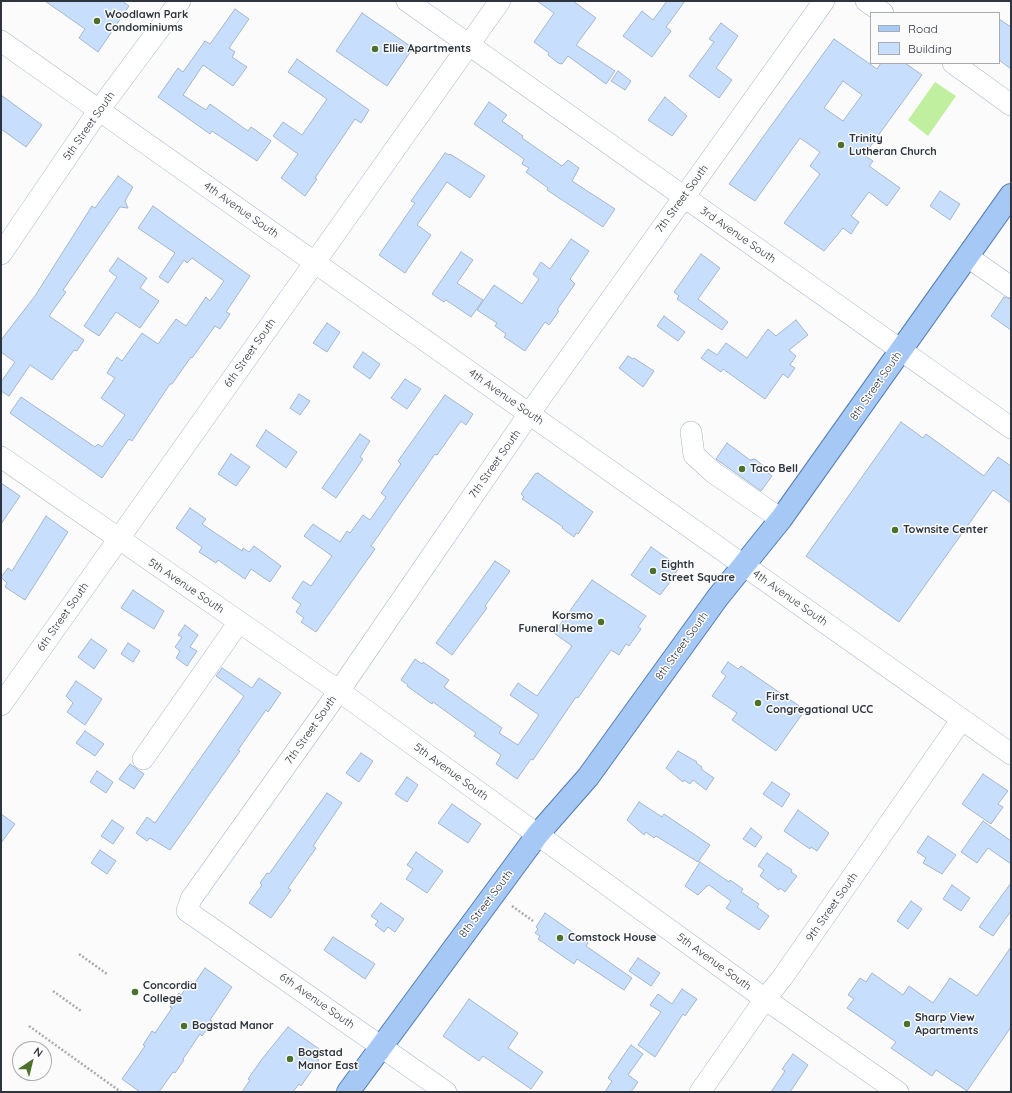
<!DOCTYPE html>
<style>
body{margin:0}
#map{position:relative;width:1012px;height:1093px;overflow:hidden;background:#fbfbfb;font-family:Quicksand,sans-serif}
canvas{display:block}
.frame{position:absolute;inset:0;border:2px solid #2e353e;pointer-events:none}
.legend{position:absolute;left:870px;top:12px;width:130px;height:52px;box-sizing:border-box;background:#fbfbfb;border:1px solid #a9acaf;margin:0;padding:5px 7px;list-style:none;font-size:12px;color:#2e353e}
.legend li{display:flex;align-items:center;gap:8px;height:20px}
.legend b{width:20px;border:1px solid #a9acaf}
.north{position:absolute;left:12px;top:1041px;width:40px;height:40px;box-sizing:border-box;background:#fbfbfb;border:1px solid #a9acaf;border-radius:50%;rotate:35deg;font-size:11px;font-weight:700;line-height:16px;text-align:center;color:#2e353e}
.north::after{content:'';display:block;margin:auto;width:14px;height:18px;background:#4b712b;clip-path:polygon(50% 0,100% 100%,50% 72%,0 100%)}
</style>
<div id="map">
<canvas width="1012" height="1093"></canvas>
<div class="frame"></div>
<ul class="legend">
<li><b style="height:5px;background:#a5c8f5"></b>Road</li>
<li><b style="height:11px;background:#c7dffd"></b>Building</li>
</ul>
<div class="north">N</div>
</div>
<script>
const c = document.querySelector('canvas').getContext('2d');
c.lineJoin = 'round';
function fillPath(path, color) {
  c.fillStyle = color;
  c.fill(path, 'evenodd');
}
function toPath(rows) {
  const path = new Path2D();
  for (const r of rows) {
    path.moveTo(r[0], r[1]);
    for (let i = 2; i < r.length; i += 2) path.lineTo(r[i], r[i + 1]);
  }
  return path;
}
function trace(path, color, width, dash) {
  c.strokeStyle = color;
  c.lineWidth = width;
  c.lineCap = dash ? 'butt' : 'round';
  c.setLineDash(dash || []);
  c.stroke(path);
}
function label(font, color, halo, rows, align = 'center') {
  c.font = font + ' Quicksand,sans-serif';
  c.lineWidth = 3;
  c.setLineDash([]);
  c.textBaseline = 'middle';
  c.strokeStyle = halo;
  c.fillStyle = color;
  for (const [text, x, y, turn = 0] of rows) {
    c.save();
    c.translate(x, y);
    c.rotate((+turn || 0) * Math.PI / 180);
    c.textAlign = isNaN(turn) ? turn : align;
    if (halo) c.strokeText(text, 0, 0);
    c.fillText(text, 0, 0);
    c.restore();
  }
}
const green = toPath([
 [935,82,956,96,928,136,908,120]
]);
const building = toPath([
 [45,1,122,1,129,6,98,52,79,38,85,29,45,1],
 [537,1,573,1,596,18,576,45,615,71,606,84,568,56,562,64,558,63,548,55,549,53,534,42,554,13,537,1],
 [667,1,685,1,666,27,671,31,652,57,623,36,642,11,653,20,667,1],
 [235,9,249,19,229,48,235,52,232,57,247,67,233,86,203,65,183,95,206,110,210,104,248,131,251,127,271,141,257,161,212,131,210,134,158,97,178,68,183,72,205,41,210,44,235,9],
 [362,13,413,48,387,86,336,51,362,13],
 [999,19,1011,27,1011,69,999,60,999,19],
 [721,23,738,36,716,68,732,80,719,98,689,76,714,42,709,39,721,23],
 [834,39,877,69,881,63,905,63,922,75,864,155,873,161,869,166,900,188,887,206,869,192,851,216,859,222,851,234,843,228,824,251,784,223,820,174,810,166,820,152,800,138,755,201,729,184,834,39],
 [843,81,862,95,843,121,824,108,843,81],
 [297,59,369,110,361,123,355,119,315,178,317,179,305,196,281,178,298,154,273,136,283,122,302,135,327,99,288,72,297,59],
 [618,71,631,81,625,90,611,81,618,71],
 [1,95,42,125,26,147,1,129,1,95],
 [665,97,687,116,672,136,648,120,665,97],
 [489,102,507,115,502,121,523,136,522,138,562,166,568,160,579,168,572,181,615,209,603,227,547,190,548,188,526,172,529,168,522,164,524,159,474,124,489,102],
 [445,153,449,155,450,154,485,176,470,198,447,182,417,225,431,235,405,273,379,255,415,203,411,201,445,153],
 [118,176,133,187,125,201,128,208,120,207,63,290,66,292,49,316,84,340,77,351,74,350,52,380,30,365,9,396,1,391,1,382,15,362,1,352,1,340,35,296,92,206,95,208,118,176],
 [940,191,960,204,950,220,930,206,940,191],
 [153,206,250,276,226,312,230,314,220,329,215,326,192,358,191,357,172,384,170,384,132,441,129,439,102,478,10,413,21,397,95,447,98,444,102,447,125,415,101,398,115,378,107,373,117,357,122,361,142,333,158,344,176,319,186,326,206,297,210,301,224,281,192,258,187,263,184,260,168,283,159,277,175,253,138,228,153,206],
 [571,239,589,251,570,279,575,284,557,310,559,311,549,325,545,322,525,351,504,337,506,334,495,326,497,323,477,310,494,285,522,304,539,279,533,274,541,262,550,269,571,239],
 [461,252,473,260,457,283,483,300,471,317,446,300,444,302,432,294,461,252],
 [701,254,720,268,698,299,728,322,722,330,677,299,679,296,674,292,701,254],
 [118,258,147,278,140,288,159,301,140,328,116,312,99,336,84,326,117,277,109,271,118,258],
 [1004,297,1011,299,1011,330,991,316,1004,297],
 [664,316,685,332,678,341,657,326,664,316],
 [796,320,808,335,789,350,796,356,790,365,795,368,788,378,783,374,765,399,723,369,721,372,701,358,708,349,717,355,726,343,747,358,768,329,776,336,796,320],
 [327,323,340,332,327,352,313,343,327,323],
 [363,352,380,364,370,379,353,367,363,352],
 [628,356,633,359,634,358,654,371,643,387,619,368,628,356],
 [405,379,421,389,407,409,391,398,405,379],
 [299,394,310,401,300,415,290,408,299,394],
 [445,395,473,414,466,425,461,421,437,455,435,454,371,546,375,549,316,632,301,622,304,618,296,612,301,604,292,598,303,581,311,586,332,556,304,536,313,524,340,542,347,531,350,533,363,515,370,520,386,497,381,493,401,464,398,461,445,395],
 [901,422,923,438,926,434,984,476,998,457,1011,466,1011,503,993,490,899,622,806,556,901,422],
 [266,430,297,452,286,468,256,446,266,430],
 [360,434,370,441,360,457,363,459,336,498,322,488,360,434],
 [727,443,750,460,755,459,765,467,765,471,772,476,761,491,716,459,727,443],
 [231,454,250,467,236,486,218,474,231,454],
 [538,473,593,512,578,534,576,533,574,537,562,528,563,527,522,499,524,497,521,494,535,474,538,473],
 [1,483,20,496,1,524,1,483],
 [190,508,206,519,202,524,242,551,243,548,249,552,254,546,281,566,270,582,251,569,245,579,218,560,216,563,199,552,202,547,176,528,190,508],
 [46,516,68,532,25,600,5,587,7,583,1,577,8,568,12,571,46,516],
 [651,547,680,567,673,576,674,577,660,595,631,575,651,547],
 [495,561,510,571,485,606,487,608,452,655,436,643,495,561],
 [592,580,646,616,638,627,641,629,629,646,626,644,619,655,611,650,578,698,576,697,533,760,531,759,517,779,496,764,501,755,474,736,476,733,433,702,432,704,407,686,408,685,401,680,415,659,422,664,423,662,449,680,444,687,502,728,499,733,518,745,539,715,510,695,518,683,537,696,572,646,554,633,592,580],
 [133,590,164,611,154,629,121,608,133,590],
 [185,625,198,635,190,647,197,651,187,666,176,658,180,651,175,647,182,637,178,635,185,625],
 [91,639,107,650,94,669,78,657,91,639],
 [128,643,140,651,133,662,121,654,128,643],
 [728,662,738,669,741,666,805,710,776,751,732,720,737,713,712,696,726,676,721,672,728,662],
 [222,668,252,688,259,678,281,693,268,712,266,710,238,750,240,751,230,765,170,850,150,838,147,841,136,833,147,817,155,823,244,696,216,676,222,668],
 [76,681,102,699,85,725,67,712,73,703,66,696,76,681],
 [85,731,104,744,95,756,76,743,85,731],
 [678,751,697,762,696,763,702,767,701,769,714,778,706,790,693,780,690,784,684,780,683,782,666,768,678,751],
 [361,753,373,761,359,782,346,773,361,753],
 [130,764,144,774,134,789,119,779,130,764],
 [97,771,113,782,106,793,90,782,97,771],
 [983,774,1008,791,998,804,1003,807,991,824,962,804,983,774],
 [407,777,418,785,407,802,395,794,407,777],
 [772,782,790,794,782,807,763,794,772,782],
 [327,793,342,803,313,846,316,848,288,888,291,890,271,918,249,903,262,885,260,883,267,873,269,874,327,793],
 [639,802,662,817,664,814,710,845,698,862,656,836,654,838,646,832,644,835,627,820,639,802],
 [452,804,481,824,468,843,438,823,452,804],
 [798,810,829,833,817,851,811,847,810,849,784,831,798,810],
 [1,814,15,824,1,843,1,814],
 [112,820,124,828,113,844,101,836,112,820],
 [983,821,1011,841,1011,864,988,848,977,863,961,852,983,821],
 [751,828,762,837,755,847,743,839,751,828],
 [928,836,956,855,942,874,923,863,926,858,917,852,928,836],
 [100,850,116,861,107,874,91,863,100,850],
 [416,852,443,871,427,893,406,879,413,869,407,865,416,852],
 [767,853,792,870,791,872,797,876,785,892,780,888,779,890,760,876,764,870,758,866,767,853],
 [700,862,729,882,730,880,743,889,741,892,759,904,757,907,769,916,759,930,726,908,731,901,709,885,707,886,698,895,685,886,700,862],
 [1011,883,1011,911,993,936,979,927,1011,883],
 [952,885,970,898,961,911,943,899,952,885],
 [911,901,922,909,908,929,897,921,911,901],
 [381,903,404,919,395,932,388,927,384,932,375,925,378,921,371,916,381,903],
 [545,913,588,943,586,946,632,978,624,990,577,959,574,964,538,939,540,936,535,933,538,929,536,927,545,913],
 [333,937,375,964,365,979,324,950,333,937],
 [1011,947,1011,1027,967,1091,936,1070,932,1076,891,1048,896,1042,847,1008,854,999,848,995,860,978,866,982,872,973,903,995,909,986,933,1003,950,978,977,996,1011,947],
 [638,958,660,973,651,986,629,971,638,958],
 [205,968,232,987,210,1020,212,1021,202,1036,200,1034,183,1059,184,1060,175,1073,173,1072,159,1092,140,1092,122,1079,145,1046,143,1045,152,1031,155,1033,172,1008,170,1007,179,993,181,995,191,981,194,984,205,968],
 [682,989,697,999,685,1016,683,1014,655,1057,638,1045,661,1012,650,1005,658,994,672,1004,682,989],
 [469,999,518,1033,508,1048,543,1072,531,1089,483,1056,479,1061,443,1036,469,999],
 [288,1027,322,1051,316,1059,319,1060,301,1086,299,1084,293,1092,242,1092,250,1080,248,1079,262,1059,288,1027],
 [631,1045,643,1054,628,1075,638,1082,631,1092,605,1092,612,1081,608,1078,631,1045],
 [793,1054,808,1065,790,1092,771,1092,785,1071,782,1069,793,1054]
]);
const path = toPath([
 [512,906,533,921],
 [79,954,107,974],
 [53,991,81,1011],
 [29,1026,121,1092]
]);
const minor = toPath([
 [407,1,1011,428],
 [866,1,883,13],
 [1,41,1011,754],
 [953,63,1011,105],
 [1,254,99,110,180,1],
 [968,257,1011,287],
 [691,432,694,455,714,473,781,519],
 [1,457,339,691,765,999,898,1092],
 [1,705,500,1],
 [143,759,239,622],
 [446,1092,187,911,191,899,339,691,529,414,824,1],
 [700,1092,765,999,782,978,962,719]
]);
const major = toPath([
 [348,1092,538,834,588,777,718,597,781,519,1011,195]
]);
const markers = [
 [97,21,4,"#4b712b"],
 [375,49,4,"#4b712b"],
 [841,145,4,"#4b712b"],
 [742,469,4,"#4b712b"],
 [895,530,4,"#4b712b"],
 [653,571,4,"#4b712b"],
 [601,622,4,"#4b712b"],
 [758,703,4,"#4b712b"],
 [560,938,4,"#4b712b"],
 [135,992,4,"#4b712b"],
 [907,1024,4,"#4b712b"],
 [184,1026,4,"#4b712b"],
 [290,1059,4,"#4b712b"]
];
const poiNames = [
 ["Woodlawn Park",105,15],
 ["Condominiums",105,28],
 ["Ellie Apartments",383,49],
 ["Trinity",849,139],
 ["Lutheran Church",849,152],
 ["Taco Bell",750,469],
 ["Townsite Center",903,530],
 ["Eighth",661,565],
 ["Street Square",661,578],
 ["Korsmo",593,616,"right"],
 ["Funeral Home",593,629,"right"],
 ["First",766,697],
 ["Congregational UCC",766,710],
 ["Comstock House",568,938],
 ["Concordia",143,986],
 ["College",143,999],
 ["Sharp View",915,1018],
 ["Apartments",915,1031],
 ["Bogstad Manor",192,1026],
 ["Bogstad",298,1053],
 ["Manor East",298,1066]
];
const streetNames = [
 ["5th Street South",89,126,-55],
 ["7th Street South",682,199,-54],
 ["4th Avenue South",241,210,35],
 ["3rd Avenue South",738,235,35],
 ["6th Street South",250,353,-55],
 ["8th Street South",876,386,-55],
 ["4th Avenue South",506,397,35],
 ["7th Street South",495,464,-55],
 ["5th Avenue South",186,586,34],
 ["4th Avenue South",790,598,35],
 ["6th Street South",63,617,-55],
 ["8th Street South",682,646,-54],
 ["7th Street South",311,730,-55],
 ["5th Avenue South",451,772,36],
 ["8th Street South",486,904,-53],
 ["9th Street South",832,907,-55],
 ["5th Avenue South",714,962,36],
 ["6th Avenue South",317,1001,35]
];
fillPath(green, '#c0ef9f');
fillPath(building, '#c7dffd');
trace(building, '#a5b6cb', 1);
trace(minor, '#a7b7cd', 22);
trace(major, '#547db0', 24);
trace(path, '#a9abaf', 2.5, [2, 2]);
trace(minor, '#fff', 21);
trace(major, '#a5c8f5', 22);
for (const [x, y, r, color] of markers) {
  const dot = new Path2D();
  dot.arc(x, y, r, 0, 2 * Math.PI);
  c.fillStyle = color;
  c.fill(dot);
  trace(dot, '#fbfbfb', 1.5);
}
label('bold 11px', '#2e353e', '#fbfbfb', poiNames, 'left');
label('11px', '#2e353e', '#fbfbfb', streetNames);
</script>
